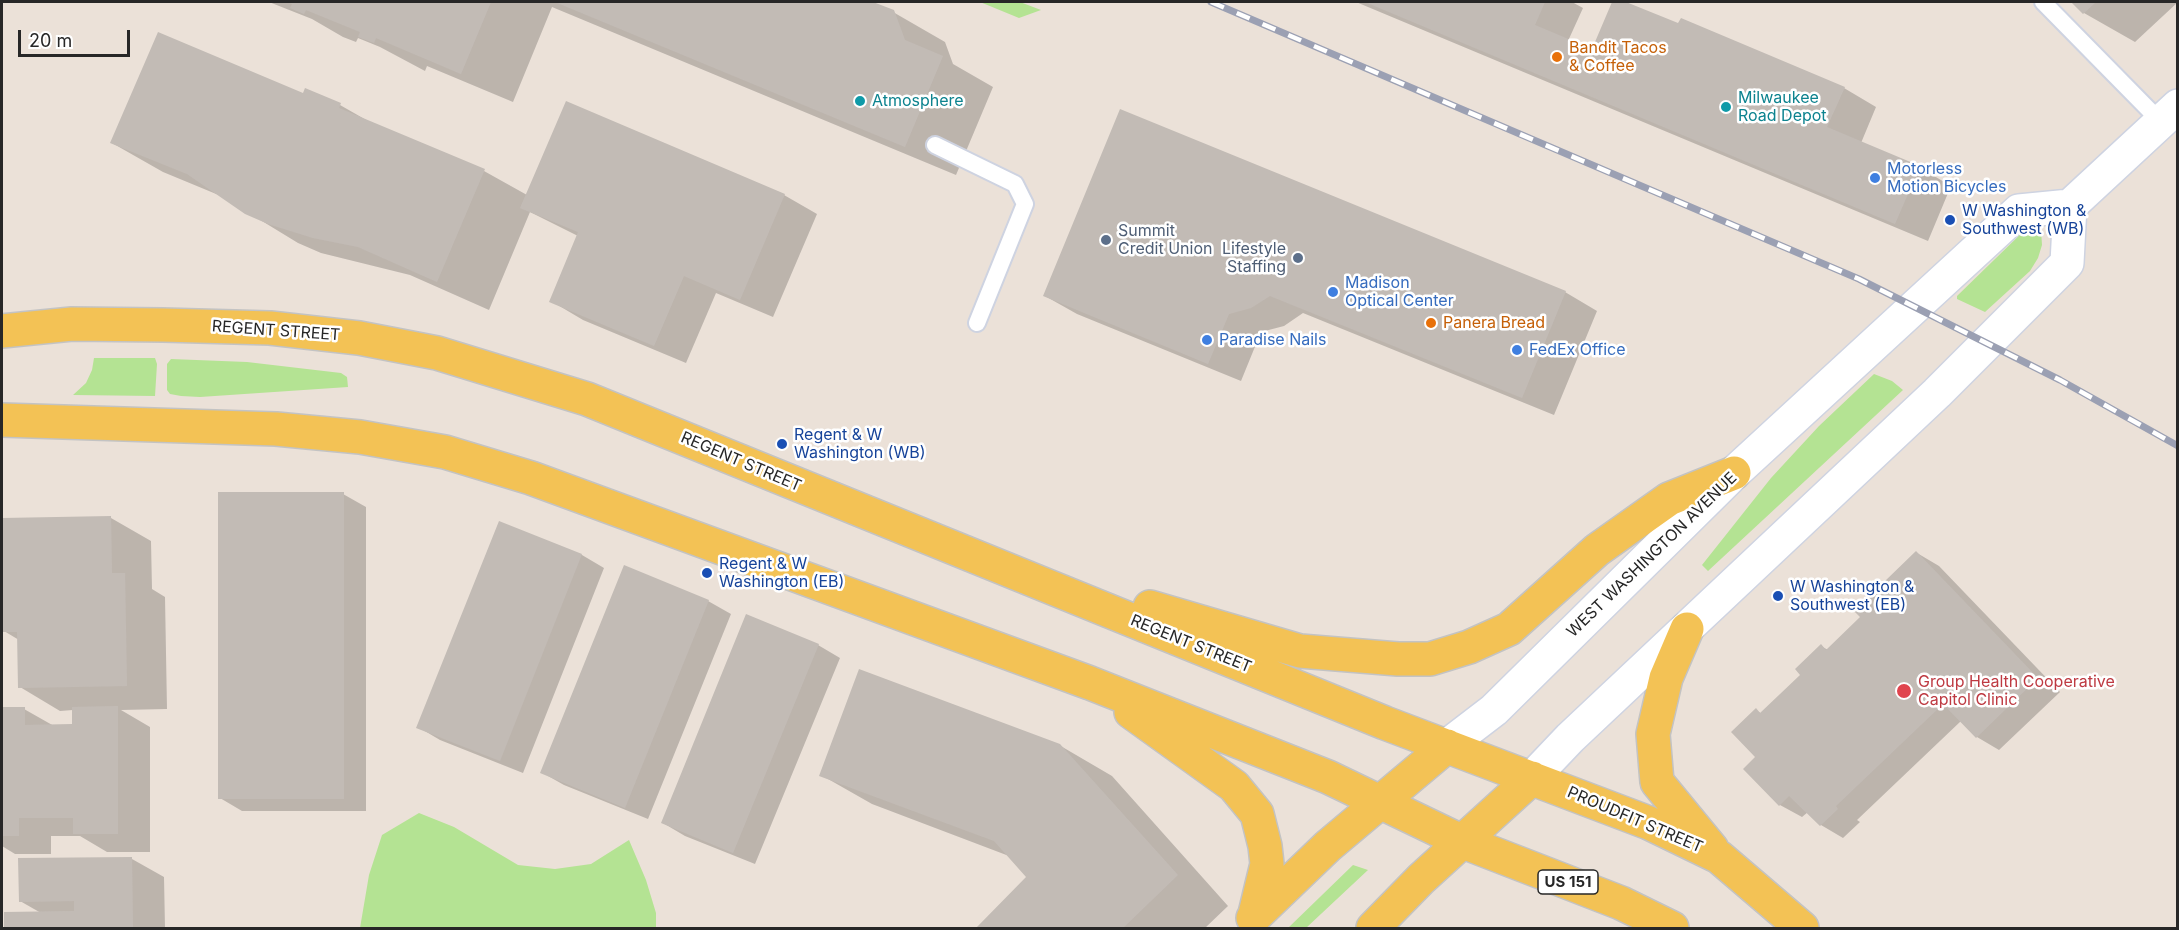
<!DOCTYPE html>
<style>
body{margin:0}
#map{position:relative;width:2179px;height:930px;overflow:hidden;background:#ebe1d8;font-family:Inter,sans-serif}
canvas{display:block}
.frame{position:absolute;inset:0;border:3px solid #272727;pointer-events:none}
.scale{position:absolute;left:18px;top:30px;width:112px;height:27px;box-sizing:border-box;border:3px solid #272727;border-top:0;padding-left:8px;font-size:18px;line-height:21px;white-space:nowrap;color:#272727;-webkit-text-stroke:4px #fff;paint-order:stroke}
</style>
<div id="map">
<canvas width="2179" height="930"></canvas>
<div class="frame"></div>
<div class="scale">20 m</div>
</div>
<script>
const c = document.querySelector('canvas').getContext('2d');
c.lineJoin = 'round';
function fillPath(path, color) {
  c.fillStyle = color;
  c.fill(path, 'evenodd');
}
function toPath(rows) {
  const path = new Path2D();
  for (const r of rows) {
    path.moveTo(r[0], r[1]);
    for (let i = 2; i < r.length; i += 2) path.lineTo(r[i], r[i + 1]);
  }
  return path;
}
function trace(path, color, width, dash) {
  c.strokeStyle = color;
  c.lineWidth = width;
  c.lineCap = dash ? 'butt' : 'round';
  c.setLineDash(dash || []);
  c.stroke(path);
}
function label(font, color, halo, rows, align = 'center') {
  c.font = font + ' Inter,sans-serif';
  c.lineWidth = 5;
  c.setLineDash([]);
  c.textBaseline = 'middle';
  c.strokeStyle = halo;
  c.fillStyle = color;
  for (const [text, x, y, turn = 0] of rows) {
    c.save();
    c.translate(x, y);
    c.rotate((+turn || 0) * Math.PI / 180);
    c.textAlign = isNaN(turn) ? turn : align;
    if (halo) c.strokeText(text, 0, 0);
    c.fillText(text, 0, 0);
    c.restore();
  }
}
const green = toPath([
 [980,2,1020,2,1041,10,1019,18],
 [2032,223,2041,230,2042,245,2038,258,2030,271,1985,312,1957,299,1957,296],
 [94,358,155,358,157,364,155,396,73,395,86,383,92,370],
 [171,359,247,362,341,373,347,377,348,387,200,397,181,396,170,394,167,390,167,364],
 [1874,374,1892,381,1903,390,1708,571,1702,565,1771,478,1819,426],
 [419,813,454,827,518,865,555,869,591,864,629,840,646,880,656,913,656,928,360,928,369,875,382,835],
 [1353,865,1368,870,1306,928,1288,928]
]);
const shadow = toPath([
 [269,2,869,2,893,12,945,42,953,64,993,87,956,175,552,7,513,102,427,66,425,71,380,47,358,38,356,42,343,37,312,19],
 [1356,2,1417,2,1423,4,1424,2,1572,2,1583,8,1568,41,1592,51,1614,2,1622,2,1844,88,1876,107,1861,143,1919,167,1951,186,1928,241],
 [2073,2,2178,2,2135,42,2084,13],
 [306,90,340,105,375,125,484,171,527,195,784,195,817,214,773,317,716,293,686,363,583,320,551,301,578,236,530,212,489,310,410,275,321,253,298,243,221,196,163,172,112,143,304,95],
 [1565,292,1597,311,1554,415,1303,313,1284,326,1261,332,1241,381,1077,314,1045,296],
 [343,494,366,507,366,811,242,811,220,798],
 [111,518,151,541,152,589,165,597,167,709,121,710,150,727,150,852,107,852,80,836,51,836,51,854,15,854,2,846,2,709,24,709,54,726,73,726,73,710,60,711,20,687,19,640,4,631],
 [499,523,582,555,604,568,523,773,440,740,418,727],
 [1917,553,1939,566,2060,692,1999,750,1977,737,1961,721,1857,820,1860,822,1843,838,1821,825,1808,812,1802,817,1780,805,1757,757,1756,710,1762,714,1802,675,1821,646,1828,650,1862,617],
 [708,601,731,614,648,819,564,785,541,772],
 [818,645,840,658,755,864,685,836,663,823],
 [1059,745,1112,776,1228,906,1205,928,978,928,1028,877,1009,856,872,804,821,775],
 [132,859,164,877,165,928,5,928,5,913,41,913,20,901]
]);
const building = toPath([
 [286,2,491,2,461,74,376,38,374,43,358,37,360,32,306,10,304,14,290,8,292,4],
 [555,2,873,2,894,10,905,40,943,56,905,147],
 [1365,2,1545,2,1535,25,1592,49,1612,2,1626,2,1678,23,1681,18,1845,87,1827,127,1920,166,1895,224],
 [2071,2,2096,2,2083,14],
 [158,32,303,93,305,88,341,103,339,108,485,169,437,282,358,247,313,238,268,224,245,214,187,174,110,143],
 [566,101,785,194,740,300,684,276,654,346,549,302,578,232,520,208],
 [1120,109,1566,291,1522,398,1270,296,1251,308,1229,314,1208,364,1043,296],
 [218,492,344,492,344,799,218,799],
 [111,516,112,573,125,573,127,686,18,688,17,632,2,632,2,518],
 [499,521,582,554,500,761,416,728],
 [1916,551,2038,678,1976,738,1943,704,1836,806,1838,809,1820,826,1789,796,1779,806,1743,769,1755,757,1731,732,1756,708,1760,713,1800,675,1795,669,1821,644,1826,650,1860,617,1854,611],
 [624,565,709,600,625,808,540,773],
 [746,614,819,644,733,853,661,823],
 [859,669,1060,744,1178,875,1123,928,976,928,1026,877,994,841,819,776],
 [118,706,118,834,73,834,73,818,19,818,19,836,2,836,2,707,25,707,25,725,72,724,72,707],
 [132,857,133,928,4,928,4,912,74,911,74,901,19,902,18,858]
]);
const lane = toPath([
 [2043,2,2161,122],
 [935,145,1015,184,1025,204,977,323]
]);
const secondary = toPath([
 [1447,746,1494,710,1734,473,2019,211,2070,206,2178,106],
 [1532,778,1570,738,1937,393,2067,263,2070,206]
]);
const primary = toPath([
 [2,331,72,324,163,325,270,328,359,338,437,353,587,399,1385,723,1649,823,1719,857,1802,928],
 [2,420,276,429,360,437,445,452,531,478,1090,683,1328,777,1461,841,1621,903,1672,928],
 [1150,607,1300,651,1398,659,1430,659,1469,647,1509,629,1597,550,1669,499,1734,473],
 [1687,629,1666,678,1653,734,1657,782,1712,849],
 [1131,712,1234,786,1257,814,1265,846,1267,864,1254,918],
 [1253,918,1328,846,1447,746],
 [1373,928,1421,879,1532,778]
]);
const rail = toPath([
 [1211,2,1859,279,2060,380,2178,446]
]);
const markers = [
 [1557,57,6,"#e8710a"],
 [860,101,6,"#0f9aa8"],
 [1726,107,6,"#0f9aa8"],
 [1875,178,6,"#3f7fe0"],
 [1950,220,6,"#1a4fb4"],
 [1106,240,6,"#5c6f8a"],
 [1298,258,6,"#5c6f8a"],
 [1333,292,6,"#3f7fe0"],
 [1431,323,6,"#e8710a"],
 [1207,340,6,"#3f7fe0"],
 [1517,350,6,"#3f7fe0"],
 [782,444,6,"#1a4fb4"],
 [707,573,6,"#1a4fb4"],
 [1778,596,6,"#1a4fb4"],
 [1904,691,8,"#e0444e"]
];
const shields = [
 [1568,882,60]
];
const shieldNames = [
 ["US 151",1568,882]
];
const foodNames = [
 ["Bandit Tacos",1569,48],
 ["& Coffee",1569,66],
 ["Panera Bread",1443,323]
];
const cultureNames = [
 ["Milwaukee",1738,98],
 ["Road Depot",1738,116],
 ["Atmosphere",872,101]
];
const shopNames = [
 ["Motorless",1887,169],
 ["Motion Bicycles",1887,187],
 ["Madison",1345,283],
 ["Optical Center",1345,301],
 ["Paradise Nails",1219,340],
 ["FedEx Office",1529,350]
];
const transitNames = [
 ["W Washington &",1962,211],
 ["Southwest (WB)",1962,229],
 ["Regent & W",794,435],
 ["Washington (WB)",794,453],
 ["Regent & W",719,564],
 ["Washington (EB)",719,582],
 ["W Washington &",1790,587],
 ["Southwest (EB)",1790,605]
];
const serviceNames = [
 ["Summit",1118,231],
 ["Credit Union",1118,249],
 ["Lifestyle",1286,249,"right"],
 ["Staffing",1286,267,"right"]
];
const streetNames = [
 ["REGENT STREET",276,331,4],
 ["REGENT STREET",741,462,23],
 ["WEST WASHINGTON AVENUE",1652,555,-44],
 ["REGENT STREET",1191,644,22],
 ["PROUDFIT STREET",1635,820,23]
];
const healthNames = [
 ["Group Health Cooperative",1918,682],
 ["Capitol Clinic",1918,700]
];
fillPath(green, '#b4e393');
fillPath(shadow, '#0003');
fillPath(building, '#c2bbb5');
trace(lane, '#ced3e1', 20);
trace(secondary, '#ced3e1', 36);
trace(primary, '#c3c3c3', 36);
trace(lane, '#fff', 16);
trace(secondary, '#fff', 33);
trace(primary, '#f3c255', 33);
trace(rail, '#9ba0b3', 7);
trace(rail, '#fff', 4.5, [14]);
for (const [x, y, r, color] of markers) {
  const dot = new Path2D();
  dot.arc(x, y, r, 0, 2 * Math.PI);
  c.fillStyle = color;
  c.fill(dot);
  trace(dot, '#fff', 2);
}
for (const [x, y, w] of shields) {
  const box = new Path2D();
  box.roundRect(x - w / 2, y - 12, w, 24, 4.5);
  c.fillStyle = '#fff';
  c.fill(box);
  trace(box, '#272727', 1.5);
}
label('bold 15px', '#272727', null, shieldNames);
label('16px', '#c56008', '#fff', foodNames, 'left');
label('16px', '#0d838f', '#fff', cultureNames, 'left');
label('16px', '#366cbe', '#fff', shopNames, 'left');
label('16px', '#164399', '#fff', transitNames, 'left');
label('16px', '#4e5e75', '#fff', serviceNames, 'left');
label('16px', '#272727', '#fff', streetNames);
label('16px', '#be3a42', '#fff', healthNames, 'left');
</script>
